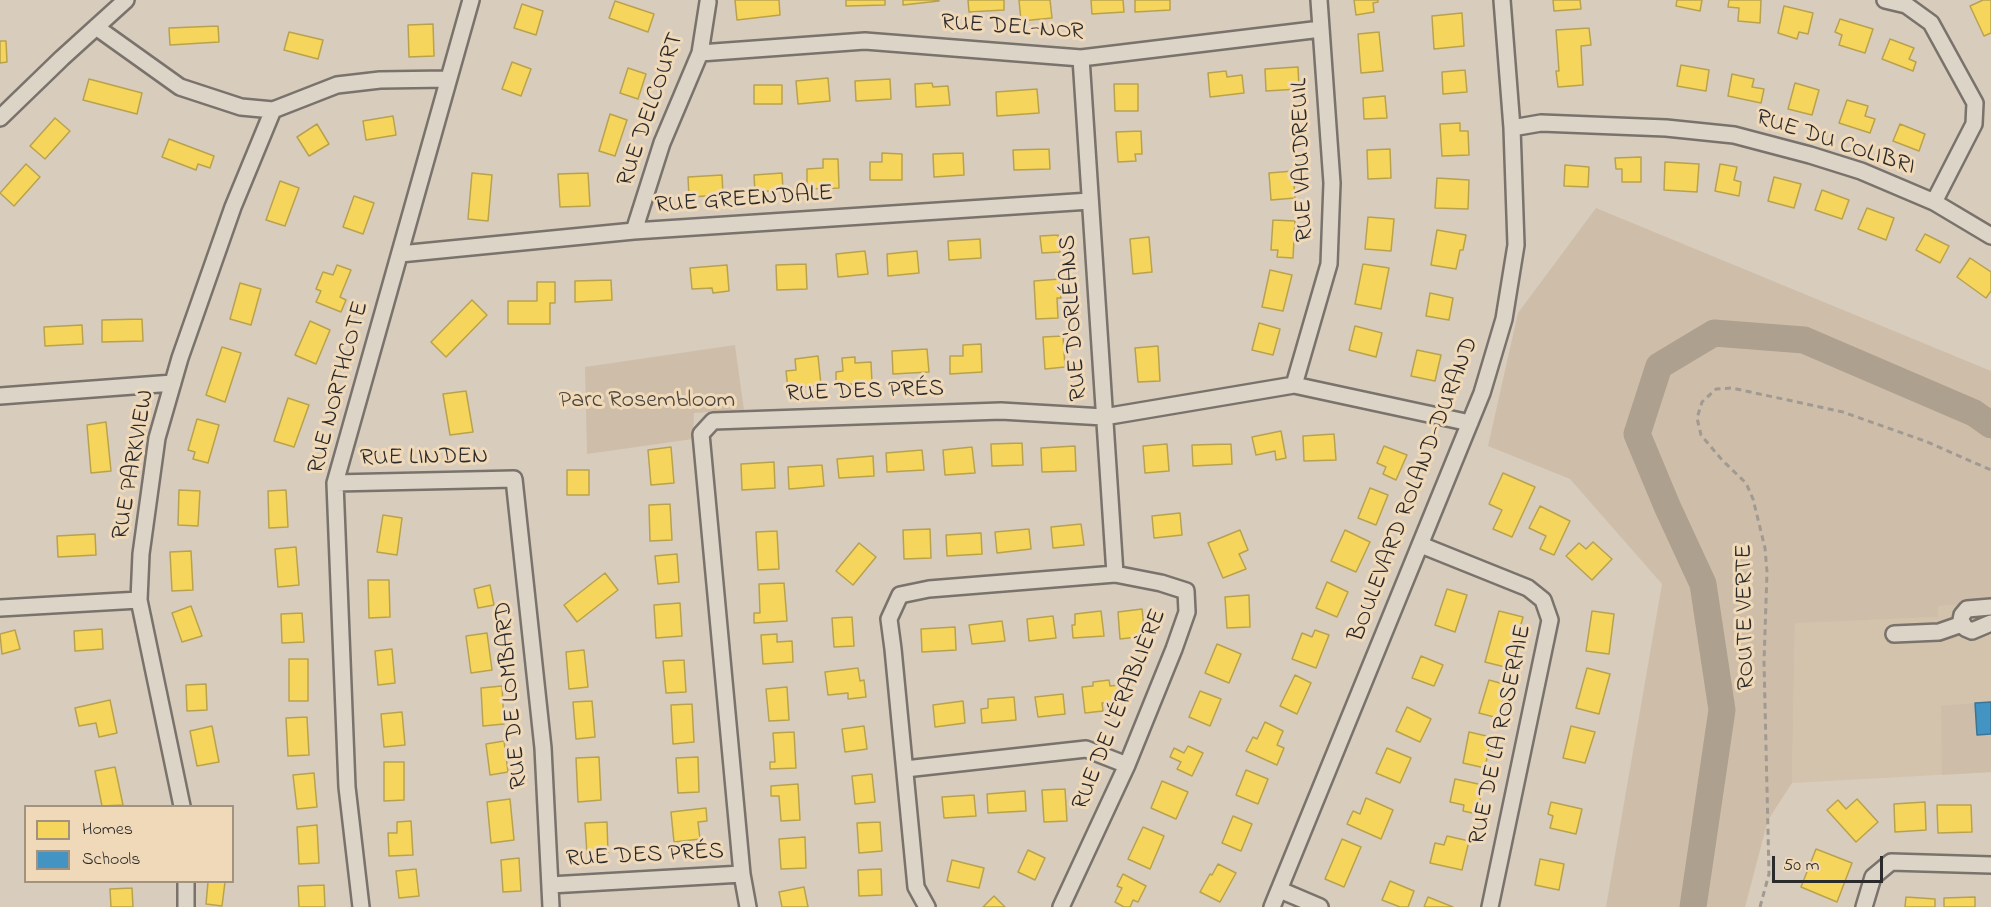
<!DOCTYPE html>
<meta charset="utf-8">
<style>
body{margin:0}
#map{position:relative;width:1991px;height:907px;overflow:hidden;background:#d8ccbc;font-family:"Indie Flower",sans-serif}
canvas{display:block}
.legend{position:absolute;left:24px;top:805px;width:210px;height:78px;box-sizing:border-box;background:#f0d9b8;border:2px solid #a19380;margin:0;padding:8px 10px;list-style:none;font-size:18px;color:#2b2b2b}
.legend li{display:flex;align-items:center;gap:12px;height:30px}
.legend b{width:30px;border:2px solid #a19380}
.scale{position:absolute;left:1772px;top:856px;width:111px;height:27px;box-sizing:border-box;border:3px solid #2b2b2b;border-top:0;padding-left:8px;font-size:18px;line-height:21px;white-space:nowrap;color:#2b2b2b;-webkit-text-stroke:4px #f0d9b8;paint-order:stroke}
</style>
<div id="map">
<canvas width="1991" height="907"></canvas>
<ul class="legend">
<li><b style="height:16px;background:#f6d55c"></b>Homes</li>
<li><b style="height:16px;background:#4393c3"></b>Schools</li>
</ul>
<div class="scale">50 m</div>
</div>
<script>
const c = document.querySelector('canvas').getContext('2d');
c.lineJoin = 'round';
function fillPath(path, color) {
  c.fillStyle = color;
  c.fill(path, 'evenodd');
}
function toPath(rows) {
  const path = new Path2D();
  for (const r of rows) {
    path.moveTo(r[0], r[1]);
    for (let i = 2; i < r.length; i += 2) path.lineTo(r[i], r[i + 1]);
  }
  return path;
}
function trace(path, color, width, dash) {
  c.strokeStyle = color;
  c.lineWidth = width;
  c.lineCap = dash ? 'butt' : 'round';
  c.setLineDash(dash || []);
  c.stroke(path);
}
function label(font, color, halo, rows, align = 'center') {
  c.font = font + ' "Indie Flower",sans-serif';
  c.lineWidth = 6;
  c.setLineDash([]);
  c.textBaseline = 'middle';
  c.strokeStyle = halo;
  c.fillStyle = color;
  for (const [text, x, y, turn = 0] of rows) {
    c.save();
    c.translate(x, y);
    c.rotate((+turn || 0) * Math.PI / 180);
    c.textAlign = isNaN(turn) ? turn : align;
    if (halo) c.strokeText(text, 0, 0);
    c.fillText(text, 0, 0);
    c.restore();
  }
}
const built = toPath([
 [1991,603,1991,772,1792,783,1795,622,1937,617,1937,606]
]);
const green = toPath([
 [1596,208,1991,371,1991,603,1938,606,1938,617,1795,623,1792,783,1768,820,1745,907,1606,907,1662,584,1570,479,1488,446,1518,313],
 [735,345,744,410,694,413,693,439,587,454,585,367],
 [1975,703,1977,735,1991,734,1991,772,1942,775,1941,706]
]);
const homes = toPath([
 [735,0,779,0,780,15,737,20,735,0],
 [846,0,885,0,885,5,846,6,846,0],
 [903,0,939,0,939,1,903,5,903,0],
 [968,0,1004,0,1004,10,969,12,968,0],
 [1019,0,1050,0,1052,18,1021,21,1019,0],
 [1091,0,1123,0,1124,12,1092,14,1091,0],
 [1135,0,1170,0,1170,10,1135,12,1135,0],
 [1354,0,1378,0,1378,2,1373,3,1374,12,1356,15,1354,0],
 [1553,0,1580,0,1581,9,1554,11,1553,0],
 [1677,0,1702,0,1700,11,1676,6,1677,0],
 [1729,0,1761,0,1760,23,1738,21,1739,8,1728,7,1729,0],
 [1983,0,1991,0,1991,33,1984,36,1970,6,1983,0],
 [615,1,654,14,648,32,609,18,615,1],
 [522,4,543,11,536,35,514,28,522,4],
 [1784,6,1813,13,1808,34,1799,32,1797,39,1778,33,1784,6],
 [1462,13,1464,46,1434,49,1432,16,1462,13],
 [1840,19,1873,29,1865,53,1839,45,1842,35,1835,32,1840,19],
 [433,24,434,56,409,57,408,25,433,24],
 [218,26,219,42,170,45,169,28,218,26],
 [1589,28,1591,45,1581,46,1583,85,1558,87,1556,71,1559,71,1556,30,1589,28],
 [289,32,323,40,318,59,284,50,289,32],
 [1379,32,1383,71,1361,73,1358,34,1379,32],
 [1890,39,1914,48,1909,59,1916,62,1913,71,1882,59,1890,39],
 [0,41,6,41,7,62,0,63,0,41],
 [512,62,531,69,521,96,502,89,512,62],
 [1681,65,1709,70,1706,91,1677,86,1681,65],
 [1298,67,1299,89,1266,91,1265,69,1298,67],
 [628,68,646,74,638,99,620,93,628,68],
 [1465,70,1467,92,1443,94,1442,72,1465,70],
 [1226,71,1227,77,1242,75,1244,93,1210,97,1208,73,1226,71],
 [1732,74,1754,79,1752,87,1764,89,1761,103,1728,96,1732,74],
 [828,78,830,101,798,104,796,81,828,78],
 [89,79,142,93,137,114,83,100,89,79],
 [890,79,891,99,856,101,855,81,890,79],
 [932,83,933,87,948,86,950,105,916,107,915,84,932,83],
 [1795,83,1819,90,1812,115,1788,109,1795,83],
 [1114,84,1138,84,1138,111,1115,111,1114,84],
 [754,85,782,85,782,104,754,104,754,85],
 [1037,89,1039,113,997,116,996,92,1037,89],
 [1385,96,1387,118,1364,119,1363,98,1385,96],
 [1847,100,1868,106,1865,116,1875,119,1870,133,1839,123,1847,100],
 [610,114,627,120,615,156,599,151,610,114],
 [393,116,396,135,366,140,363,121,393,116],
 [55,118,70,131,45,159,30,146,55,118],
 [1460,123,1460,131,1468,131,1469,155,1442,156,1440,124,1460,123],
 [317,124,329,144,309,156,297,137,317,124],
 [1900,124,1925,134,1919,151,1893,141,1900,124],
 [1141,131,1142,154,1135,154,1136,161,1118,162,1116,132,1141,131],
 [169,139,214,156,210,168,198,164,196,170,162,157,169,139],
 [1049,149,1050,169,1014,170,1013,150,1049,149],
 [1390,149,1391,178,1368,179,1367,150,1390,149],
 [882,153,902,154,902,180,870,180,870,162,882,162,882,153],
 [963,153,964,175,934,177,933,154,963,153],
 [1641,157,1641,182,1622,182,1622,169,1616,169,1615,158,1641,157],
 [823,159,838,159,839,188,807,189,807,169,823,168,823,159],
 [1665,162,1699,164,1697,192,1664,190,1665,162],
 [26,164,40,177,14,206,0,193,26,164],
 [1720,164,1737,167,1734,180,1741,182,1739,196,1715,191,1720,164],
 [1565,165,1589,167,1588,187,1564,186,1565,165],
 [1293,171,1295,198,1271,200,1269,173,1293,171],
 [472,173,492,175,488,221,468,219,472,173],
 [588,173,590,206,560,207,558,174,588,173],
 [782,173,783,190,755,192,754,175,782,173],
 [722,175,723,195,689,197,688,177,722,175],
 [1774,177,1801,184,1794,208,1768,201,1774,177],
 [1437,178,1469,180,1468,209,1435,208,1437,178],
 [280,181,299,188,285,226,266,220,280,181],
 [1822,190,1849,200,1842,219,1815,210,1822,190],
 [354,196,374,203,363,234,343,227,354,196],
 [1867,208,1894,218,1886,240,1858,229,1867,208],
 [1368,217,1394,219,1391,251,1365,249,1368,217],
 [1273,220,1295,221,1293,258,1277,257,1278,250,1271,250,1273,220],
 [1437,230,1466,235,1463,250,1460,250,1456,269,1431,265,1437,230],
 [1925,234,1949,246,1940,263,1916,250,1925,234],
 [1058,235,1060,252,1042,253,1040,236,1058,235],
 [1149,237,1152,272,1133,274,1130,239,1149,237],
 [980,239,981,258,949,260,948,241,980,239],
 [865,251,868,274,838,277,836,254,865,251],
 [917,251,919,273,888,276,887,254,917,251],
 [1970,258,1991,272,1991,291,1986,298,1957,277,1970,258],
 [806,264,807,289,777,290,776,265,806,264],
 [1363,264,1389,268,1381,309,1355,304,1363,264],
 [337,265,351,270,340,297,346,300,341,312,316,302,321,291,316,289,323,272,333,275,337,265],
 [727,265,729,291,713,293,712,288,692,289,690,268,727,265],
 [1270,270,1292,275,1283,311,1262,307,1270,270],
 [1060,279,1061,298,1057,298,1058,318,1036,319,1034,281,1060,279],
 [611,280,612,300,575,302,575,281,611,280],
 [537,282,555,282,555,303,550,303,550,324,508,324,508,301,537,301,537,282],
 [240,283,261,289,251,325,230,319,240,283],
 [1430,293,1453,298,1449,320,1426,316,1430,293],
 [472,300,487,315,446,357,431,342,472,300],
 [142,319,143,341,102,342,102,320,142,319],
 [310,321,330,330,316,364,295,355,310,321],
 [1259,323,1280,329,1273,355,1252,350,1259,323],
 [82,325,83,344,45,346,44,327,82,325],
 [1355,326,1382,333,1376,357,1349,350,1355,326],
 [1063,336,1065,367,1045,369,1043,337,1063,336],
 [981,344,982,372,950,374,950,356,963,356,963,345,981,344],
 [1158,346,1160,381,1138,382,1135,348,1158,346],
 [222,347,241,353,225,402,206,395,222,347],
 [927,349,929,372,893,374,892,351,927,349],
 [1417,350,1441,355,1435,381,1411,376,1417,350],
 [818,356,821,385,788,389,786,371,796,370,795,359,818,356],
 [855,357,855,363,871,362,872,383,836,385,836,372,843,371,842,358,855,357],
 [466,391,473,432,450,435,443,394,466,391],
 [288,398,309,405,294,447,274,441,288,398],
 [197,419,219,425,208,463,193,459,195,452,188,450,197,419],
 [106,422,111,471,91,473,87,425,106,422],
 [1281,431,1286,458,1276,460,1275,451,1256,455,1252,437,1281,431],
 [1334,434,1336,460,1304,461,1303,436,1334,434],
 [1022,443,1023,465,992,466,991,444,1022,443],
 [1167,444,1169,471,1145,473,1143,446,1167,444],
 [1231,444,1232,464,1193,466,1192,445,1231,444],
 [1075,446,1076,471,1042,472,1041,448,1075,446],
 [1384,446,1407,455,1396,480,1383,474,1386,467,1377,463,1384,446],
 [671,447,674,483,651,485,648,450,671,447],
 [972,447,975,473,945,475,943,450,972,447],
 [922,450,924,470,887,472,886,453,922,450],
 [873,456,874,476,839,478,837,459,873,456],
 [774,462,775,488,742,490,741,464,774,462],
 [822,465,824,486,789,489,788,467,822,465],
 [567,470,589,470,589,495,567,495,567,470],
 [1503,473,1535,487,1512,537,1493,529,1502,510,1489,504,1503,473],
 [1370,488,1388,495,1376,525,1358,518,1370,488],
 [179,490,200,491,198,526,178,525,179,490],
 [286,490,288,527,269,528,268,491,286,490],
 [670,504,672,540,650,541,649,505,670,504],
 [1540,506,1570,521,1554,555,1540,549,1546,536,1529,528,1540,506],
 [1180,513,1182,535,1154,538,1152,516,1180,513],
 [383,515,402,518,397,555,377,552,383,515],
 [1081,524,1084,545,1053,548,1051,527,1081,524],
 [930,529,931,558,904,559,903,530,930,529],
 [1029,529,1031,549,997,553,995,532,1029,529],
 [1240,530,1248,550,1239,554,1246,569,1223,578,1208,543,1240,530],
 [1345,530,1370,542,1356,572,1331,561,1345,530],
 [777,531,779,569,758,570,756,532,777,531],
 [981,533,982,554,947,556,946,535,981,533],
 [95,534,96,555,58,557,57,536,95,534],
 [1593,542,1612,559,1592,580,1566,556,1579,543,1586,549,1593,542],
 [859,543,876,557,853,585,836,571,859,543],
 [296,547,299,585,278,587,275,549,296,547],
 [191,551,193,590,172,591,170,552,191,551],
 [677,554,679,582,658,584,655,556,677,554],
 [605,573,618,590,577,622,564,605,605,573],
 [368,580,389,580,390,617,369,618,368,580],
 [1327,582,1348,592,1337,617,1316,608,1327,582],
 [784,583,787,621,754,623,754,613,760,613,759,584,784,583],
 [490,585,494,605,478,608,474,589,490,585],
 [1447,589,1467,595,1455,632,1435,625,1447,589],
 [1249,595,1250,627,1227,628,1225,597,1249,595],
 [680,603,682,636,656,638,654,605,680,603],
 [191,606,202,636,182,642,172,613,191,606],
 [1142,609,1145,636,1120,639,1118,612,1142,609],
 [1101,611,1104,636,1073,638,1072,625,1075,625,1075,614,1101,611],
 [1499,611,1523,617,1509,668,1485,662,1499,611],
 [1592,611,1614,614,1609,654,1586,651,1592,611],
 [302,613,304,642,282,643,281,614,302,613],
 [1053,616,1056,638,1029,641,1027,619,1053,616],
 [852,617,854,646,834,647,832,618,852,617],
 [1002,621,1005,641,972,644,969,625,1002,621],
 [955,627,956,650,922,652,921,629,955,627],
 [102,629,103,649,75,651,74,631,102,629],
 [15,630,20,649,2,654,0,634,15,630],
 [1315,630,1329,635,1316,668,1292,659,1302,633,1312,637,1315,630],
 [487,633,492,670,471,673,466,636,487,633],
 [777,634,777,642,792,641,793,662,763,664,761,635,777,634],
 [1217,644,1241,654,1229,683,1205,673,1217,644],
 [392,649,395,683,378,685,375,651,392,649],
 [584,650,588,687,569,689,566,652,584,650],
 [1421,656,1443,665,1434,686,1412,678,1421,656],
 [289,659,308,659,308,701,289,701,289,659],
 [684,660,686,692,666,693,663,661,684,660],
 [858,668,860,681,864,680,866,697,848,699,848,693,828,695,825,672,858,668],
 [1587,668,1610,674,1599,714,1576,708,1587,668],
 [1295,675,1311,683,1297,714,1280,706,1295,675],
 [1109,680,1110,686,1120,685,1122,701,1102,703,1103,711,1085,713,1082,687,1093,686,1093,682,1109,680],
 [1489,680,1507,685,1498,718,1479,713,1489,680],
 [206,684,207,710,187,711,186,685,206,684],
 [502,686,504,724,483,726,481,688,502,686],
 [787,687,789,720,769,721,766,689,787,687],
 [1200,691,1221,699,1210,726,1189,717,1200,691],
 [1063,694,1065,714,1038,717,1035,697,1063,694],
 [1014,697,1016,720,982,723,981,709,988,708,988,699,1014,697],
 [110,700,117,733,99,737,96,723,79,726,75,708,110,700],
 [592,701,595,737,576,739,573,702,592,701],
 [963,701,965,723,935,727,933,705,963,701],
 [692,704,694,742,673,744,671,705,692,704],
 [1407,707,1431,719,1420,742,1396,731,1407,707],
 [402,712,405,745,384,747,381,714,402,712],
 [307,717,309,755,288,756,286,718,307,717],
 [1265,722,1283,731,1277,745,1284,748,1277,765,1246,751,1253,737,1257,739,1265,722],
 [212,726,219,762,197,766,190,731,212,726],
 [864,726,867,749,845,752,842,729,864,726],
 [1571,726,1595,732,1585,763,1563,758,1571,726],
 [794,732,796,768,770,769,770,762,775,762,773,733,794,732],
 [1469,732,1491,737,1485,768,1463,763,1469,732],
 [504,741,508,772,490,775,486,744,504,741],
 [1188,746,1203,753,1192,776,1177,769,1181,762,1170,757,1174,748,1184,753,1188,746],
 [1387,748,1411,758,1400,783,1376,773,1387,748],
 [599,757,601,800,578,802,576,758,599,757],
 [698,757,699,792,678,793,676,758,698,757],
 [384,762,404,762,404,800,384,801,384,762],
 [115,767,123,805,102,806,95,771,115,767],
 [1246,770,1268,779,1258,804,1236,795,1246,770],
 [314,773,317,807,297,809,293,775,314,773],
 [872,774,875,802,855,804,852,776,872,774],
 [1455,779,1483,785,1477,814,1463,811,1464,805,1450,802,1455,779],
 [1162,781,1188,792,1176,819,1151,808,1162,781],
 [798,784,800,820,781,821,779,796,771,796,771,786,798,784],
 [1065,789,1067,821,1044,822,1042,790,1065,789],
 [1025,791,1026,811,988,813,987,794,1025,791],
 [974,795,976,816,944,818,942,797,974,795],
 [1366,798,1393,810,1381,839,1347,824,1353,811,1360,814,1366,798],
 [510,799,514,840,491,843,487,802,510,799],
 [1857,799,1878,822,1856,842,1827,810,1838,800,1846,809,1857,799],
 [1551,802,1582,809,1576,834,1550,828,1553,816,1548,814,1551,802],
 [1925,802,1926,830,1895,832,1894,804,1925,802],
 [1937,805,1971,805,1972,832,1938,833,1937,805],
 [706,808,707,821,698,822,700,839,674,842,671,812,706,808],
 [1233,816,1252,824,1241,851,1222,843,1233,816],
 [411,821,413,855,389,856,388,833,397,833,397,822,411,821],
 [607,822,608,853,587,854,585,823,607,822],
 [880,822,882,851,859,853,857,823,880,822],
 [317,825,319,863,299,864,297,827,317,825],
 [1143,827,1164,836,1150,869,1128,859,1143,827],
 [1447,836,1469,841,1462,870,1430,863,1435,843,1444,845,1447,836],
 [805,837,806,868,781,869,779,839,805,837],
 [1342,839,1361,847,1344,887,1325,879,1342,839],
 [1816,849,1852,863,1837,902,1801,887,1816,849],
 [1028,850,1045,858,1035,880,1018,872,1028,850],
 [519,858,521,891,503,892,501,860,519,858],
 [1540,859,1564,864,1559,890,1535,885,1540,859],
 [952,860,984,868,979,888,947,881,952,860],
 [1218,864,1236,873,1220,902,1200,892,1210,874,1212,875,1218,864],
 [416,869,419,896,399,898,396,871,416,869],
 [881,869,882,895,859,896,858,870,881,869],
 [1123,874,1146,886,1138,902,1133,900,1130,907,1124,907,1115,902,1122,888,1117,886,1123,874],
 [1390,881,1414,891,1408,907,1400,907,1382,900,1390,881],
 [208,882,225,882,222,906,206,904,208,882],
 [324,885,325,907,299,907,298,886,324,885],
 [804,887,808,907,782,907,779,892,804,887],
 [132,888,133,907,111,907,110,889,132,888],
 [994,896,1005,907,983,907,994,896],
 [1428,897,1453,907,1424,907,1428,897],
 [1906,897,1935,899,1935,907,1905,907,1906,897],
 [1975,897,1975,907,1944,907,1944,898,1975,897]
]);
const schools = toPath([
 [1991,702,1991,734,1977,735,1975,703,1991,702]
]);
const river = toPath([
 [1693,907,1722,710,1703,584,1667,506,1637,434,1659,366,1714,333,1804,340,1974,413,1991,425]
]);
const path = toPath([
 [1760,907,1769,874,1764,662,1767,572,1765,548,1753,499,1746,483,1722,460,1701,435,1697,418,1702,402,1716,389,1732,388,1843,412,1925,441,1991,470]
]);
const minor = toPath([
 [1885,0,1906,5,1931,23,1975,103,1974,124,1934,202],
 [96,27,180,87,241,107,273,110,337,85,380,80,447,79],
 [700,53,865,41,1081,58,1321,29],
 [1081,58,1115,574],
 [0,118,62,58,126,0],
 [1512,128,1541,123,1666,128,1734,135,1810,155,1861,171,1934,202,1991,236],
 [634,231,662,143,700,53,708,2],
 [400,254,634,231,1090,201],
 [1294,385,1329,264,1332,183,1319,0],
 [0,396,173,383],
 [335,483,514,479,543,748,551,907],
 [1421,545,1528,588,1543,600,1550,620,1490,907],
 [1991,607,1967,609,1962,615,1961,620,1965,628,1972,631,1991,623],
 [0,608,139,600],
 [1894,634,1939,632,1962,624],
 [905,769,1086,749,1127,765],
 [182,806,139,600,141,554,157,438,180,358,233,207,273,110],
 [742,874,748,907],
 [186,882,186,907],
 [550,885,742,874,701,434,713,421,1001,411,1104,417,1294,385,1470,423],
 [1280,890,1320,907],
 [361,907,347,787,335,483,471,0],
 [927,907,916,887,893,649,889,619,900,595,929,589,1115,574,1161,583,1186,591,1187,612,1174,649,1127,765,1061,907],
 [1272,907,1482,393,1504,319,1516,245,1512,128,1502,0],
 [1864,907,1873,877,1891,862,1991,865]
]);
const streetNames = [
 ["RUE DEL-NOR",1012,29,4],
 ["RUE DELCOURT",652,110,-71],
 ["RUE DU COLIBRI",1835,144,18],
 ["RUE VAUDREUIL",1304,160,-92],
 ["RUE GREENDALE",744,201,-4],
 ["RUE D'ORLÉANS",1075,318,-94],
 ["RUE NORTHCOTE",340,388,-75],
 ["RUE DES PRÉS",865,393,-2],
 ["RUE LINDEN",424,459,-1],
 ["RUE PARKVIEW",135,465,-80],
 ["BOULEVARD ROLAND-DURAND",1415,490,-69],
 ["ROUTE VERTE",1747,617,-91],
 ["RUE DE LOMBARD",513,695,-95],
 ["RUE DE L'ÉRABLIÈRE",1121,710,-68],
 ["RUE DE LA ROSERAIE",1502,735,-78],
 ["RUE DES PRÉS",645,857,-3]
];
const parkNames = [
 ["Parc Rosembloom",647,402]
];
fillPath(built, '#d3c2ac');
fillPath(green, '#cebea9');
fillPath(homes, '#f6d55c');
trace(homes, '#b9a24d', 1.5);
fillPath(schools, '#4393c3');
trace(schools, '#3c7495', 1.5);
trace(river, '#ada08e', 27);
trace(minor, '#79736c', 20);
trace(path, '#a09a92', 3, [6, 4.5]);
trace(minor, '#ddd4c8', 15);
label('24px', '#2b2b2b', '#f0d9b8', streetNames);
label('24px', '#4a4641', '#f0d9b8', parkNames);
</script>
